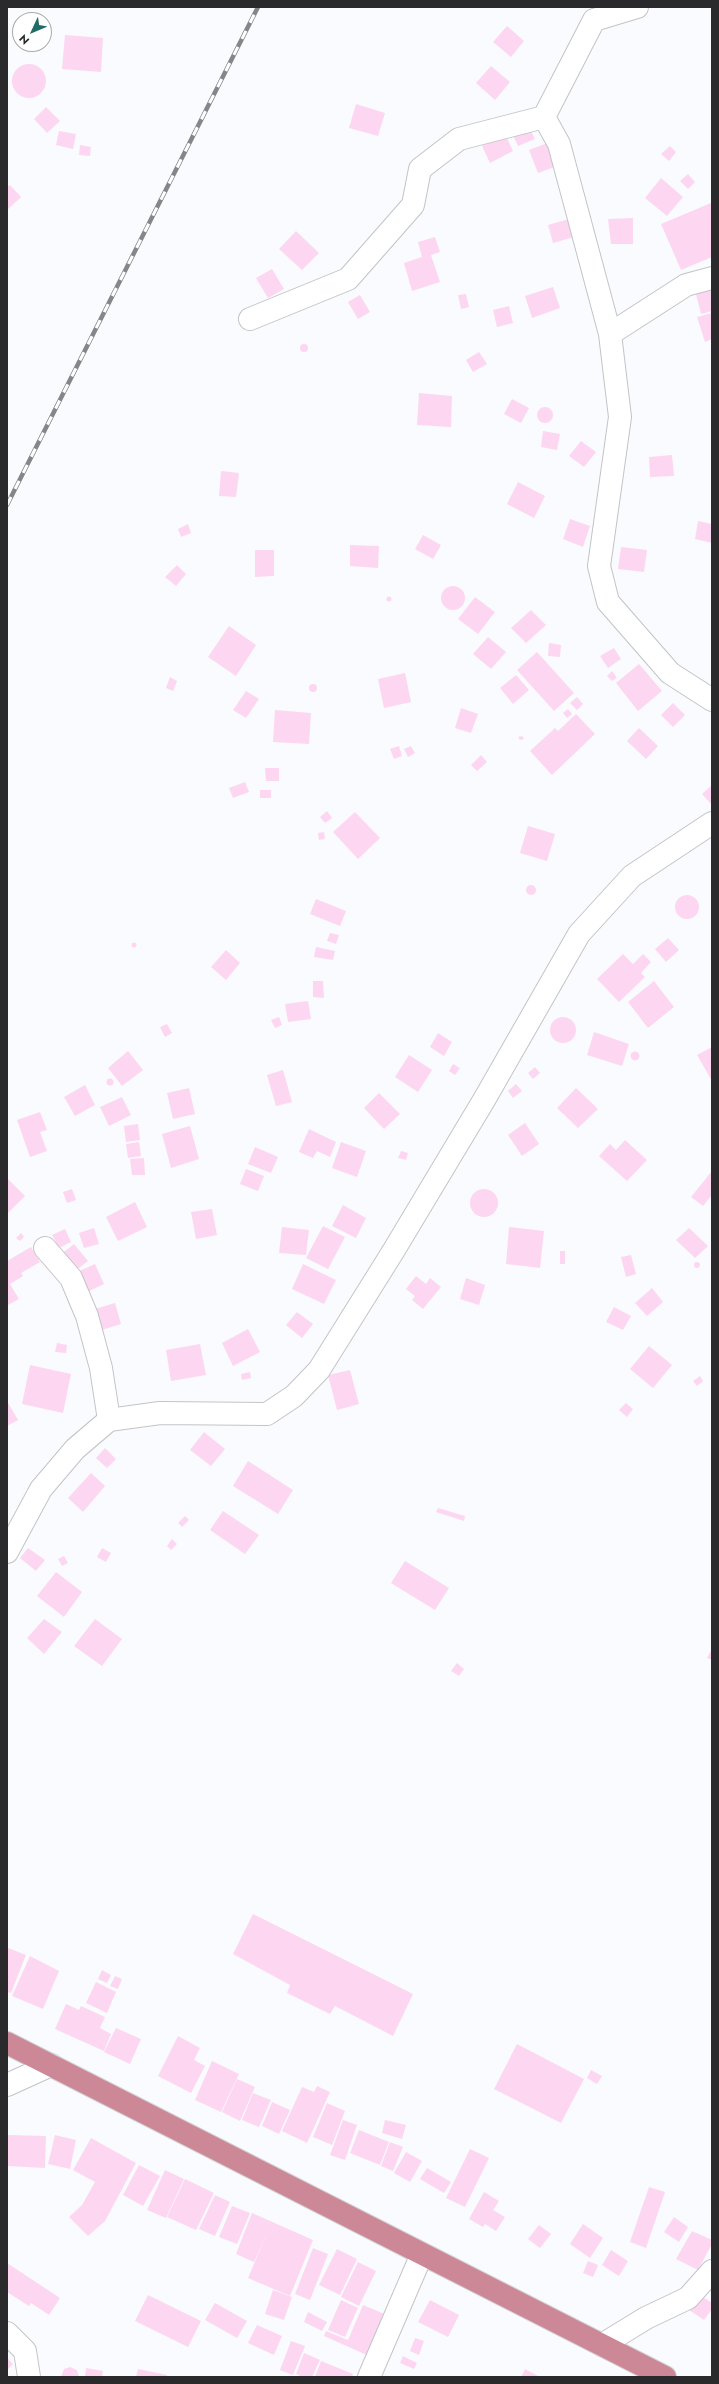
<!DOCTYPE html>
<style>
body{margin:0}
#map{position:relative;width:719px;height:2384px;overflow:hidden;background:#f9fbfe;font-family:Jost,sans-serif}
canvas{display:block}
.frame{position:absolute;inset:0;border:8px solid #2a2a2c;pointer-events:none}
.north{position:absolute;left:12px;top:12px;width:40px;height:40px;box-sizing:border-box;background:#fff;border:1px solid #aaaaab;border-radius:50%;rotate:226deg;font-size:11px;font-weight:700;line-height:16px;text-align:center;color:#2a2a2c}
.north::after{content:'';display:block;margin:auto;width:14px;height:18px;background:#216c67;clip-path:polygon(50% 0,100% 100%,50% 72%,0 100%)}
</style>
<div id="map">
<canvas width="719" height="2384"></canvas>
<div class="frame"></div>
<div class="north">N</div>
</div>
<script>
const c = document.querySelector('canvas').getContext('2d');
c.lineJoin = 'round';
function fillPath(path, color) {
  c.fillStyle = color;
  c.fill(path, 'evenodd');
}
function toPath(rows) {
  const path = new Path2D();
  for (const r of rows) {
    if (r.length === 3) {
      path.moveTo(r[0] + r[2], r[1]);
      path.arc(r[0], r[1], r[2], 0, 2 * Math.PI);
      continue;
    }
    path.moveTo(r[0], r[1]);
    for (let i = 2; i < r.length; i += 2) path.lineTo(r[i], r[i + 1]);
  }
  return path;
}
function trace(path, color, width, dash) {
  c.strokeStyle = color;
  c.lineWidth = width;
  c.lineCap = dash ? 'butt' : 'round';
  c.setLineDash(dash || []);
  c.stroke(path);
}
const building = toPath([
 [507,26,524,41,511,57,493,42],
 [65,35,103,38,101,72,62,69],
 [29,81,17],
 [491,66,510,82,495,100,476,83],
 [356,104,385,113,378,136,349,128],
 [46,107,60,121,47,133,34,119],
 [528,125,535,139,518,146,512,133],
 [59,131,76,134,73,149,56,145],
 [505,134,513,151,490,163,482,146],
 [547,143,557,166,538,173,529,150],
 [80,145,91,147,90,156,79,155],
 [670,146,676,152,669,161,661,154],
 [688,174,695,182,688,189,680,181],
 [661,178,683,197,667,216,645,198],
 [10,185,21,197,8,209,7,187],
 [711,203,712,257,681,270,661,224],
 [633,218,633,244,611,244,608,219],
 [569,219,574,237,553,243,548,225],
 [296,231,319,253,302,270,279,249],
 [435,237,440,252,431,255,440,282,412,291,404,263,422,257,418,242],
 [272,269,284,289,268,298,256,278],
 [553,287,560,308,532,318,525,296],
 [712,290,712,311,701,314,696,294],
 [466,294,469,307,461,309,458,295],
 [360,295,370,312,358,319,348,302],
 [509,306,513,323,497,327,493,310],
 [712,313,712,339,705,342,697,317],
 [304,348,4],
 [479,352,487,364,473,372,466,360],
 [419,393,452,396,451,427,417,425],
 [512,399,529,408,521,423,504,414],
 [545,415,8],
 [543,431,560,434,557,450,541,447],
 [581,441,596,452,584,467,569,456],
 [672,455,674,476,650,477,649,457],
 [221,471,239,473,236,497,219,496],
 [518,482,545,496,534,518,507,504],
 [570,519,590,526,583,547,563,539],
 [698,521,712,524,712,543,695,539],
 [188,524,191,533,181,537,178,529],
 [423,535,441,545,433,559,415,549],
 [350,545,379,546,378,568,350,566],
 [621,547,647,550,644,572,618,569],
 [255,550,274,550,274,576,255,577],
 [177,565,186,574,176,586,165,577],
 [453,598,12],
 [389,599,2.5],
 [475,597,495,612,478,634,458,619],
 [531,610,546,625,526,643,511,628],
 [229,626,256,645,236,676,208,657],
 [488,637,506,652,491,669,473,654],
 [549,643,561,645,560,657,548,656],
 [614,648,621,659,608,668,600,656],
 [537,652,574,693,554,711,517,670],
 [639,664,662,691,638,711,616,683],
 [612,671,617,678,612,681,607,676],
 [405,673,411,702,384,708,378,679],
 [516,675,529,690,513,704,500,688],
 [170,677,177,681,173,691,166,688],
 [313,688,4],
 [246,691,259,699,246,718,233,710],
 [577,697,583,704,577,710,570,703],
 [673,703,685,715,673,727,661,715],
 [461,708,478,714,471,733,455,728],
 [568,709,572,714,567,718,563,713],
 [275,710,311,713,309,744,273,742],
 [576,714,595,734,552,775,530,751,555,728,558,731],
 [639,728,658,746,646,759,627,741],
 [522,736,524,739,520,740,518,737],
 [399,746,402,756,394,759,390,749],
 [411,746,415,753,408,757,404,749],
 [481,755,487,762,477,771,471,765],
 [265,768,279,768,279,781,266,781],
 [245,782,249,792,233,798,229,788],
 [712,785,712,805,702,794],
 [260,790,271,790,271,798,260,798],
 [327,811,332,818,325,823,320,817],
 [355,812,380,838,358,859,333,832],
 [528,826,555,834,547,861,520,853],
 [324,832,325,839,319,840,318,833],
 [531,890,5],
 [687,907,12],
 [316,899,346,911,340,926,310,914],
 [330,933,339,935,336,944,327,941],
 [668,938,679,950,666,962,655,949],
 [134,945,2.5],
 [316,947,335,951,333,960,314,957],
 [226,950,240,963,226,980,211,967],
 [623,954,633,964,643,954,651,962,641,973,645,977,619,1002,597,979],
 [313,981,323,981,324,998,313,997],
 [654,981,674,1007,648,1028,628,1002],
 [308,1001,311,1019,288,1022,285,1004],
 [279,1017,282,1025,275,1028,271,1020],
 [563,1030,13],
 [167,1024,172,1033,165,1037,160,1027],
 [594,1032,629,1044,622,1066,587,1055],
 [438,1033,452,1042,444,1056,430,1047],
 [712,1047,712,1081,697,1055],
 [128,1051,143,1070,122,1086,108,1068],
 [635,1056,4.5],
 [409,1055,432,1070,418,1092,395,1077],
 [453,1064,460,1068,455,1075,449,1071],
 [535,1067,540,1073,533,1079,528,1073],
 [283,1070,292,1102,276,1106,267,1075],
 [110,1082,3.5],
 [516,1084,522,1091,513,1098,508,1091],
 [85,1085,95,1105,75,1116,64,1097],
 [189,1088,195,1114,173,1119,167,1093],
 [576,1088,598,1109,578,1128,557,1108],
 [379,1093,400,1114,384,1129,364,1108],
 [122,1097,131,1115,109,1126,100,1107],
 [40,1112,47,1130,40,1132,47,1151,30,1157,17,1120],
 [525,1123,539,1144,522,1156,508,1135],
 [138,1124,140,1140,126,1142,124,1126],
 [190,1126,199,1159,171,1168,162,1134],
 [309,1129,336,1142,330,1157,317,1151,313,1158,299,1152],
 [625,1140,647,1160,627,1181,599,1156,610,1144,616,1150],
 [139,1142,141,1156,128,1158,126,1144],
 [341,1142,366,1151,357,1177,332,1168],
 [255,1147,278,1157,271,1173,248,1164],
 [401,1151,408,1153,406,1160,398,1158],
 [144,1158,145,1175,132,1175,130,1159],
 [246,1169,264,1176,258,1191,240,1184],
 [712,1171,712,1195,703,1206,691,1197],
 [7,1178,25,1196,7,1214],
 [72,1189,76,1200,67,1203,63,1192],
 [484,1203,14],
 [135,1202,147,1227,118,1241,106,1217],
 [343,1205,366,1218,356,1238,332,1226],
 [212,1209,217,1235,196,1239,191,1212],
 [323,1226,345,1237,328,1269,306,1258],
 [282,1227,309,1230,306,1255,279,1253],
 [509,1227,544,1231,540,1268,506,1264],
 [94,1228,99,1244,84,1248,79,1233],
 [689,1228,708,1246,695,1258,676,1240],
 [65,1229,71,1242,59,1248,52,1235],
 [21,1233,24,1237,20,1241,16,1238],
 [74,1244,88,1261,75,1271,61,1254],
 [31,1247,40,1262,21,1273,23,1276,10,1284,19,1299,8,1305,7,1261],
 [560,1251,565,1251,565,1264,560,1264],
 [631,1255,636,1274,626,1277,621,1257],
 [697,1265,3],
 [95,1264,104,1284,85,1293,75,1273],
 [303,1264,336,1280,324,1304,292,1289],
 [416,1276,426,1284,430,1278,441,1287,423,1309,412,1300,415,1296,406,1289],
 [466,1278,485,1285,479,1305,460,1299],
 [652,1288,663,1302,647,1316,635,1303],
 [115,1303,121,1324,102,1330,95,1309],
 [614,1307,631,1316,623,1330,606,1322],
 [297,1312,313,1324,302,1338,286,1325],
 [248,1329,260,1352,233,1366,222,1343],
 [57,1343,67,1345,66,1353,55,1352],
 [200,1344,206,1375,171,1381,166,1350],
 [649,1346,672,1365,653,1388,630,1369],
 [30,1365,71,1374,63,1413,22,1404],
 [350,1370,359,1404,337,1410,328,1375],
 [250,1372,251,1378,242,1380,241,1374],
 [700,1376,703,1381,697,1386,693,1381],
 [7,1401,18,1420,7,1426],
 [626,1403,633,1409,627,1417,619,1410],
 [204,1432,225,1449,211,1466,190,1450],
 [105,1448,116,1459,107,1468,96,1458],
 [248,1461,293,1490,278,1514,233,1486],
 [91,1473,105,1486,83,1512,68,1498],
 [438,1508,465,1516,464,1521,436,1512],
 [223,1511,259,1535,245,1554,210,1530],
 [185,1516,189,1520,182,1527,178,1523],
 [172,1539,177,1544,171,1550,167,1546],
 [28,1548,45,1560,36,1571,20,1558],
 [102,1548,111,1553,106,1562,97,1557],
 [64,1556,68,1563,62,1566,58,1559],
 [405,1561,449,1588,435,1610,391,1583],
 [56,1572,82,1592,64,1617,37,1596],
 [44,1619,62,1632,44,1654,27,1638],
 [95,1619,122,1639,102,1666,74,1646],
 [712,1649,712,1660,707,1658],
 [457,1663,464,1669,459,1676,451,1671],
 [253,1914,413,1994,393,2036,335,2006,330,2014,287,1993,290,1985,233,1954],
 [8,1948,26,1955,11,1993,7,1992],
 [30,1956,59,1971,43,2009,12,1996],
 [102,1970,111,1975,107,1983,98,1979],
 [115,1976,122,1979,118,1989,110,1986],
 [96,1982,116,1992,107,2013,86,2003],
 [66,2004,79,2010,81,2006,105,2017,100,2028,111,2034,104,2051,55,2029],
 [116,2028,141,2039,130,2064,104,2052],
 [178,2036,200,2048,194,2060,205,2066,191,2093,158,2076],
 [517,2044,584,2079,561,2123,494,2089],
 [212,2061,239,2074,221,2112,195,2100],
 [591,2070,602,2076,597,2084,587,2078],
 [237,2079,255,2087,240,2121,222,2112],
 [317,2086,330,2092,307,2143,282,2131,302,2087,314,2092],
 [253,2093,271,2100,259,2127,242,2120],
 [272,2102,290,2110,279,2134,262,2126],
 [327,2103,345,2111,332,2145,313,2137],
 [343,2120,357,2125,345,2160,330,2155],
 [385,2120,406,2125,402,2139,382,2133],
 [359,2130,389,2142,380,2165,350,2153],
 [7,2135,46,2136,45,2168,7,2166],
 [55,2135,76,2140,70,2169,48,2164],
 [91,2138,136,2163,105,2221,88,2236,69,2217,82,2205,95,2182,73,2170],
 [390,2142,403,2147,393,2171,381,2166],
 [470,2149,489,2158,465,2207,446,2198],
 [406,2152,422,2161,410,2182,394,2173],
 [139,2165,160,2176,143,2206,123,2195],
 [427,2168,451,2182,444,2193,420,2179],
 [165,2170,184,2179,166,2218,147,2210],
 [185,2179,214,2193,196,2230,167,2217],
 [649,2187,665,2192,646,2248,630,2242],
 [484,2192,499,2201,493,2210,505,2217,496,2231,485,2224,483,2227,469,2219],
 [215,2195,230,2202,215,2236,199,2229],
 [232,2206,250,2213,237,2244,219,2237],
 [252,2213,313,2240,290,2296,248,2278,267,2233,254,2262,236,2254],
 [674,2217,688,2227,679,2242,664,2232],
 [583,2224,603,2238,590,2258,570,2244],
 [539,2225,551,2234,540,2248,528,2239],
 [692,2231,712,2240,712,2244,698,2270,676,2259],
 [313,2248,328,2254,310,2300,295,2294],
 [337,2249,357,2259,340,2295,319,2285],
 [611,2250,628,2261,619,2276,602,2265],
 [588,2261,598,2265,593,2277,583,2273],
 [358,2262,376,2271,359,2306,341,2297],
 [7,2263,60,2298,49,2315,31,2303,29,2306,7,2292],
 [273,2290,292,2297,284,2320,265,2314],
 [148,2295,201,2321,188,2347,135,2321],
 [700,2295,712,2303,712,2309,704,2320,689,2310],
 [341,2300,358,2308,345,2337,328,2330],
 [430,2300,459,2315,448,2337,418,2322],
 [215,2303,247,2321,237,2338,205,2320],
 [363,2305,387,2315,369,2356,324,2336,326,2331,348,2340],
 [308,2312,327,2322,322,2331,304,2322],
 [257,2325,282,2336,274,2355,248,2343],
 [415,2338,424,2341,419,2355,410,2351],
 [291,2341,305,2346,293,2375,280,2370],
 [304,2353,320,2360,312,2377,302,2377,296,2374],
 [403,2356,417,2363,414,2369,400,2363],
 [7,2358,13,2364,7,2370],
 [321,2361,353,2374,352,2377,315,2377],
 [70,2367,77,2370,79,2377,61,2377,64,2369],
 [86,2368,103,2371,102,2377,85,2377],
 [138,2369,167,2375,167,2377,136,2377],
 [525,2369,540,2377,521,2377]
]);
const minor = toPath([
 [544,117,559,144,610,334],
 [712,278,686,285,610,334,620,417,599,566,608,602,670,673,712,700],
 [250,319,348,279,413,205,420,169,459,139,544,117,594,20,637,7],
 [45,1248,71,1278,87,1316,101,1368,109,1420],
 [7,1552,41,1489,75,1449,109,1420,160,1413,267,1414,294,1396,319,1370,394,1250,484,1100,579,934,632,876,712,823],
 [7,2085,51,2065],
 [7,2333,25,2351,29,2377],
 [602,2345,646,2318,688,2298,712,2271],
 [369,2377,422,2254]
]);
const trunk = toPath([
 [7,2043,665,2377]
]);
const rail = toPath([
 [7,505,258,7]
]);
fillPath(building, '#fdd7f1');
trace(minor, '#c3c4c7', 24);
trace(trunk, '#d4d4d5', 24);
trace(minor, '#fff', 22);
trace(trunk, '#cc8897', 22);
trace(rail, '#858688', 4.5);
trace(rail, '#fff', 3, [9]);
</script>
